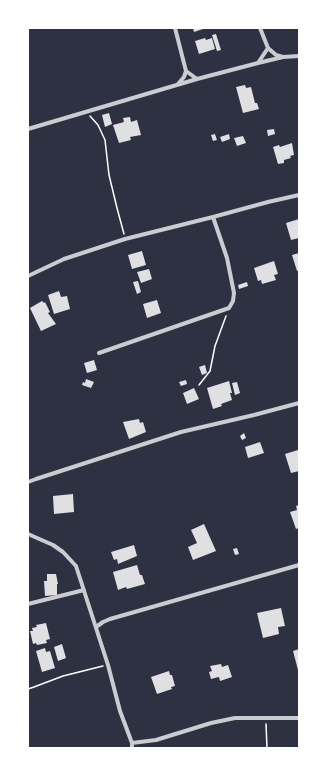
<!DOCTYPE html>
<style>
body{margin:0}
#map{position:relative;width:327px;height:776px;overflow:hidden;background:#2d3142;font-family:"Exo 2",sans-serif}
canvas{display:block}
.frame{position:absolute;inset:0;border:29px solid #fff;pointer-events:none}
</style>
<div id="map">
<canvas width="327" height="776"></canvas>
<div class="frame"></div>
</div>
<script>
const c = document.querySelector('canvas').getContext('2d');
c.lineJoin = 'round';
function fillPath(path, color) {
  c.fillStyle = color;
  c.fill(path, 'evenodd');
}
function toPath(rows) {
  const path = new Path2D();
  for (const r of rows) {
    path.moveTo(r[0], r[1]);
    for (let i = 2; i < r.length; i += 2) path.lineTo(r[i], r[i + 1]);
  }
  return path;
}
function trace(path, color, width, dash) {
  c.strokeStyle = color;
  c.lineWidth = width;
  c.lineCap = dash ? 'butt' : 'round';
  c.setLineDash(dash || []);
  c.stroke(path);
}
const building = toPath([
 [193,28,206,28,194,32],
 [216,34,221,50,217,51,212,35],
 [205,38,206,40,212,38,215,49,199,54,195,41],
 [245,85,246,88,251,87,255,103,257,103,259,109,243,113,236,87],
 [109,113,112,124,105,127,102,115],
 [130,117,131,122,137,120,141,135,130,137,131,140,119,143,113,125,124,122,123,118],
 [274,129,275,134,268,136,267,130],
 [215,134,217,140,213,141,211,135],
 [229,134,230,139,222,142,220,137],
 [243,136,246,143,237,146,234,138],
 [292,143,294,155,290,156,291,158,284,160,284,163,278,164,273,147,279,145,280,147],
 [299,219,299,238,291,240,286,223],
 [142,251,146,265,132,269,128,255],
 [299,253,299,270,297,271,292,255],
 [274,261,278,274,274,275,276,280,262,284,261,280,258,281,254,268],
 [149,269,152,279,141,283,137,272],
 [138,281,141,292,137,294,133,282],
 [247,282,248,286,239,289,238,285],
 [59,291,61,297,67,296,70,309,54,314,48,295],
 [157,300,161,313,147,318,143,304],
 [42,301,44,303,45,302,50,312,48,313,56,324,41,331,30,308],
 [94,360,97,370,87,373,84,363],
 [205,365,207,373,202,375,199,367],
 [86,379,94,382,91,388,82,385,83,382,85,383],
 [186,380,187,384,181,386,179,382],
 [229,381,232,393,230,393,232,400,221,404,222,406,213,409,207,388],
 [237,382,240,393,235,395,232,383],
 [194,388,199,399,187,404,183,393],
 [139,419,140,423,143,422,146,432,129,439,123,422],
 [244,433,246,438,242,440,240,436],
 [260,442,264,453,248,458,245,447],
 [298,450,299,471,291,473,285,454],
 [73,494,74,512,54,514,53,496],
 [299,505,299,528,296,529,290,512,297,510,296,506],
 [204,524,216,551,193,560,188,547,197,543,191,530],
 [134,545,137,556,118,564,117,559,114,560,111,552],
 [237,548,239,554,235,555,233,549],
 [137,565,140,575,142,575,145,584,127,589,126,587,118,590,113,572],
 [47,574,56,574,58,584,57,584,57,595,45,596,44,581,47,581],
 [281,608,285,626,278,627,279,634,263,638,257,613],
 [46,623,50,639,46,640,47,643,37,645,36,643,33,644,30,631,33,631,32,628,37,627,36,625],
 [62,644,66,658,58,661,54,647],
 [45,648,46,652,50,651,55,668,42,672,36,651],
 [299,649,299,670,298,670,293,651],
 [221,664,222,667,228,665,232,677,220,681,219,677,211,679,209,672,212,671,210,666],
 [169,671,170,675,172,675,175,686,171,687,172,689,157,694,151,677]
]);
const path = toPath([
 [90,116,98,125,105,140,109,175,117,208,124,234],
 [199,385,210,371,215,346,226,316],
 [28,689,34,687,63,676,103,666],
 [266,724,267,748]
]);
const minor = toPath([
 [175,28,186,71,184,77,178,84],
 [260,28,268,48,276,55,283,57],
 [258,63,268,48],
 [186,71,197,79],
 [28,129,197,79,258,63,283,57,299,56],
 [28,276,64,259,125,239,213,217,268,202,299,195],
 [99,353,229,308,233,301,234,293,227,258,213,217],
 [28,482,36,479,181,432,254,415,299,403],
 [28,534,53,545,63,552,76,566,108,665,120,711,132,743,132,748],
 [28,604,84,590],
 [96,627,103,622,110,619,299,565],
 [132,743,156,740,211,723,235,718,299,718]
]);
fillPath(building, '#e0e0e3');
trace(path, '#fff', 1.5);
trace(minor, '#caccd0', 4);
</script>
